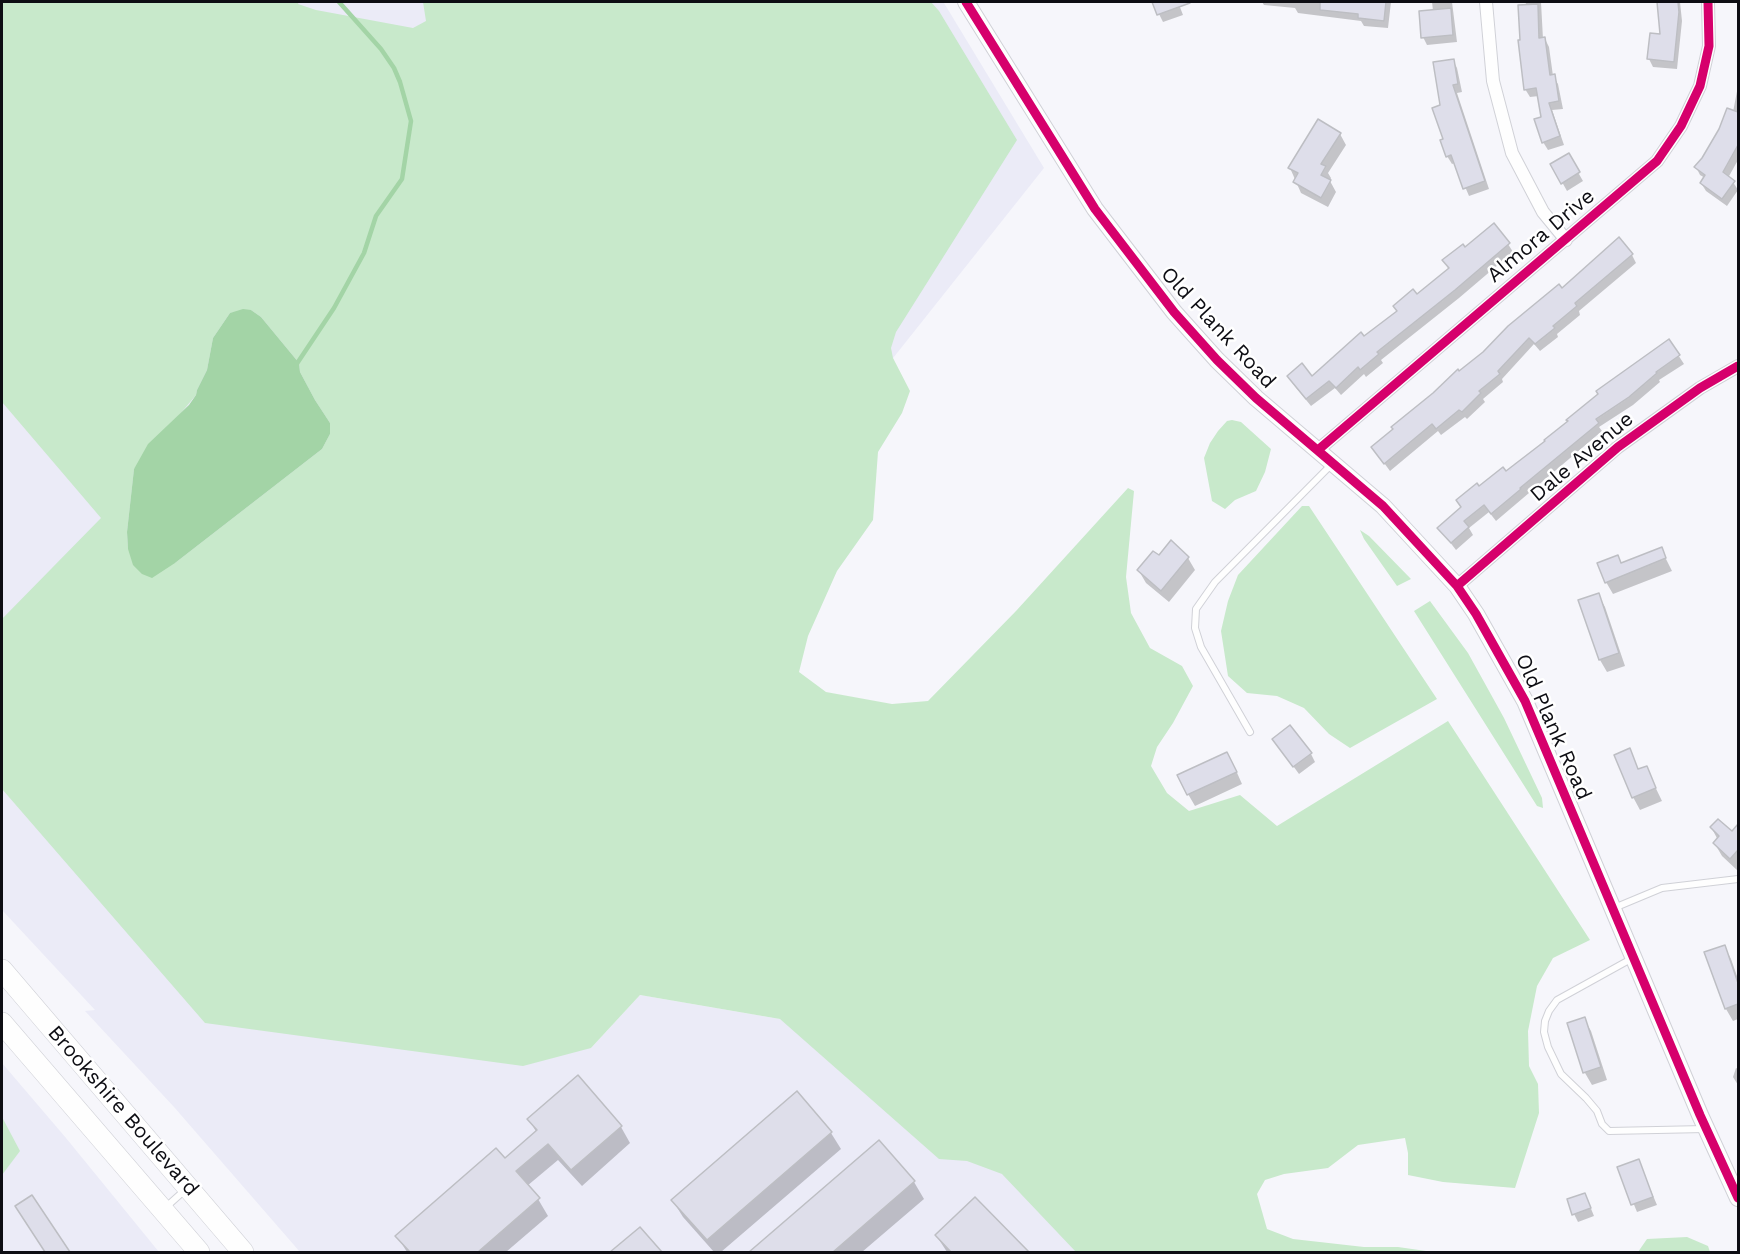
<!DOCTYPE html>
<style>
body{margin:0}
#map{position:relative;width:1740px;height:1254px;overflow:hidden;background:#f6f6fb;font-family:"Work Sans",sans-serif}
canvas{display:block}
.frame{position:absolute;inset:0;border:3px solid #0d0d13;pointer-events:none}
</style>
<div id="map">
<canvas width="1740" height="1254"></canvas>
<div class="frame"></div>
</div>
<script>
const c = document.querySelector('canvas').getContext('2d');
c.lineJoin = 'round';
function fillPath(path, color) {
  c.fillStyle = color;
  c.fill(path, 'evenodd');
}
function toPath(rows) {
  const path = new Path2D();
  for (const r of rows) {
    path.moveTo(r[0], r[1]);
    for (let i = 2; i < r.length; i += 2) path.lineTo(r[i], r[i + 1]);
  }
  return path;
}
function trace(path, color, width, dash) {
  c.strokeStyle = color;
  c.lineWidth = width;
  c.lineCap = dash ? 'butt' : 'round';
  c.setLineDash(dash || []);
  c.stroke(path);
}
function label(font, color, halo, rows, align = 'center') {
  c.font = font + ' "Work Sans",sans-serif';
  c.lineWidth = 5;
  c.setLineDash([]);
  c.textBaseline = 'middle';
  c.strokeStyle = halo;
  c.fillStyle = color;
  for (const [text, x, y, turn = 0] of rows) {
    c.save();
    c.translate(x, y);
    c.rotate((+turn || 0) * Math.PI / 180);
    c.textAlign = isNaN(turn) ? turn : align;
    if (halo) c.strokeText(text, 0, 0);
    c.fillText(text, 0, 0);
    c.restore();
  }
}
const built = toPath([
 [2,2,944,3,1044,168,350,1042,591,1048,640,995,780,1019,1224,1252,300,1252,174,1107,85,1011,95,1010,2,910],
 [2,1063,66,1138,159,1252,2,1252]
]);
const green = toPath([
 [2,2,299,2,298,4,316,10,413,28,426,21,423,2,931,2,939,11,1017,140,896,332,891,348,893,358,910,391,902,413,878,452,873,520,837,571,808,636,799,672,826,692,892,704,928,701,1016,611,1128,488,1134,491,1126,577,1131,613,1150,648,1182,666,1193,686,1173,723,1157,747,1151,766,1167,793,1189,811,1240,795,1277,826,1448,721,1590,940,1553,958,1537,986,1528,1031,1529,1066,1538,1084,1539,1113,1515,1188,1443,1182,1408,1175,1408,1153,1405,1138,1358,1145,1328,1168,1284,1174,1265,1180,1257,1194,1267,1229,1293,1239,1364,1247,1398,1247,1433,1252,1076,1252,1002,1174,967,1161,939,1159,780,1019,640,995,591,1048,523,1066,205,1023,2,789,2,619,101,518,2,402],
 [251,310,261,317,299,363,300,372,315,400,330,423,330,434,322,449,175,563,128,549,127,532,134,469,196,395,197,390,207,370,213,338,230,313],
 [1232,420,1241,422,1271,449,1265,472,1256,491,1235,500,1225,509,1212,501,1204,458,1210,443,1218,431,1227,421],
 [1302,506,1309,506,1437,699,1350,748,1329,734,1304,708,1277,696,1247,693,1228,676,1221,631,1228,601,1238,575],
 [1360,530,1369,536,1411,579,1397,586,1364,539],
 [1430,601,1468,653,1504,718,1542,798,1543,808,1537,806,1414,611],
 [2,1117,20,1151,2,1175],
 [1687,1237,1708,1246,1710,1252,1638,1252,1647,1239]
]);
const water = toPath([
 [243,309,251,310,261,317,299,363,300,372,315,400,330,423,330,434,322,449,175,563,152,578,142,574,133,565,128,549,127,532,134,469,148,444,189,405,196,395,197,390,207,370,213,338,230,313]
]);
const shadow = toPath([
 [1153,2,1178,2,1183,15,1163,22],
 [1262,2,1391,2,1388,28,1364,26,1361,21,1298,13,1295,8,1264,5],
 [1432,2,1452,2,1457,42,1427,45,1423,37,1433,11],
 [1526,2,1549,2,1541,2,1543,39,1545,39,1549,47,1553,76,1558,84,1563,109,1552,110,1564,145,1548,150,1543,142,1543,118,1539,96,1530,97,1525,89,1521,42],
 [1659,2,1680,2,1682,21,1677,69,1653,67,1649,59,1661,35],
 [1453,60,1457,68,1462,92,1457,93,1489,189,1469,196,1455,163,1452,164,1447,156,1445,140,1442,106],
 [1738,86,1738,160,1728,178,1733,182,1738,190,1727,206,1706,191,1701,183,1705,178,1700,175,1696,167,1733,112],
 [1340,134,1346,145,1328,173,1331,178,1330,181,1336,192,1328,207,1301,193,1290,168],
 [1568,155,1583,181,1567,191,1552,164],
 [1508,244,1513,252,1459,298,1381,360,1383,363,1366,377,1364,374,1341,395,1335,388,1311,406,1293,384,1289,376,1312,378,1449,270,1444,261,1465,249],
 [1632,255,1636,263,1579,311,1580,315,1557,334,1558,337,1540,351,1534,344,1502,379,1503,382,1483,399,1485,402,1467,419,1465,417,1441,435,1438,431,1390,471,1373,448,1459,373,1562,290],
 [1669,341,1684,364,1659,380,1660,382,1633,405,1599,427,1602,431,1496,521,1489,512,1469,528,1473,535,1456,550,1439,528,1462,508,1479,488,1506,473],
 [1661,549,1672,571,1613,594,1606,582,1622,564],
 [1159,557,1188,558,1195,570,1169,602,1146,583,1139,571],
 [1598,595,1605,607,1625,666,1607,672,1600,660],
 [1274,740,1311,754,1315,762,1299,774],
 [1629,750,1639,771,1646,768,1662,801,1640,810,1633,797],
 [1234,766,1242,784,1195,806,1188,794],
 [1711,827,1732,833,1734,831,1738,835,1738,871,1722,856,1715,844,1718,840],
 [1724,946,1731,959,1738,979,1738,1019,1733,1021,1726,1009],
 [1584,1019,1591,1031,1607,1080,1592,1085,1585,1073,1569,1024],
 [1736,1068,1738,1069,1738,1085,1733,1077],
 [529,1120,621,1127,630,1143,582,1186,558,1160,527,1186,538,1199,548,1216,506,1252,407,1252,397,1236,505,1160,537,1133],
 [831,1133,841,1149,721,1252,714,1252,683,1217,673,1201],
 [879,1142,914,1182,924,1199,862,1252,751,1252],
 [1638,1160,1657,1205,1637,1212,1619,1168],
 [1585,1194,1594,1216,1578,1222,1574,1214],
 [975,1199,1027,1252,947,1252,936,1235],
 [640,1229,660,1252,612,1252]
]);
const stream = toPath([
 [296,365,334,308,364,253,376,216,402,179,411,121,400,82,394,68,381,49,339,2]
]);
const building = toPath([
 [1152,2,1189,2,1190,3,1157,15,1152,2],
 [1320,2,1386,2,1384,21,1358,18,1358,14,1320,10,1320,2],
 [1657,2,1678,2,1679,12,1674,62,1647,59,1650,33,1660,34,1657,2],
 [1538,4,1539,38,1545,37,1550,75,1555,74,1559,101,1549,103,1560,136,1542,143,1534,119,1541,117,1536,88,1524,90,1518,40,1520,40,1518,5,1538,4],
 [1451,8,1453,35,1421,38,1419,11,1451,8],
 [1454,59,1458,84,1453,85,1485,181,1463,189,1451,155,1446,157,1440,140,1443,139,1432,108,1440,105,1433,62,1454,59],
 [1727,108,1738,112,1738,145,1723,172,1735,181,1722,199,1700,183,1705,175,1694,167,1702,158,1719,129,1727,108],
 [1318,119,1341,133,1321,164,1326,166,1321,175,1331,180,1321,198,1293,182,1298,173,1288,168,1318,119],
 [1569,153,1580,172,1561,184,1550,164,1569,153],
 [1494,223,1510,243,1455,290,1377,352,1379,354,1360,370,1358,367,1336,388,1329,381,1306,399,1287,376,1302,363,1312,376,1361,332,1364,336,1397,311,1393,306,1413,289,1417,294,1449,268,1442,260,1463,244,1465,247,1494,223],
 [1619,237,1633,254,1575,303,1577,306,1553,326,1555,328,1535,344,1529,338,1498,371,1500,374,1479,391,1481,393,1462,412,1459,410,1436,429,1432,424,1384,464,1371,447,1393,429,1391,427,1433,393,1458,369,1459,371,1483,352,1508,326,1559,284,1562,288,1619,237],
 [1669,339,1680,355,1656,372,1657,373,1629,397,1596,419,1599,423,1520,488,1521,489,1491,514,1484,505,1464,521,1469,527,1451,543,1437,528,1461,507,1456,500,1477,483,1479,486,1503,467,1506,471,1545,441,1544,440,1568,421,1566,420,1598,394,1596,391,1669,339],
 [1171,540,1189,557,1161,591,1137,570,1153,551,1159,555,1171,540],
 [1662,547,1666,558,1605,583,1597,563,1618,555,1621,563,1662,547],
 [1599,593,1619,653,1599,660,1578,600,1599,593],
 [1290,725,1312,753,1293,767,1272,739,1290,725],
 [1630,748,1638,769,1647,766,1656,788,1632,798,1614,755,1630,748],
 [1227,752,1237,772,1187,795,1177,775,1227,752],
 [1718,819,1732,831,1738,824,1738,850,1730,859,1713,843,1719,836,1710,827,1718,819],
 [1725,945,1738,983,1738,1004,1725,1009,1704,952,1725,945],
 [1585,1017,1601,1067,1583,1073,1567,1023,1585,1017],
 [578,1075,622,1126,571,1170,548,1144,516,1171,540,1198,478,1252,410,1252,395,1236,496,1148,505,1158,537,1130,527,1119,578,1075],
 [797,1091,832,1132,707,1240,671,1200,797,1091],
 [879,1140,915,1181,833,1252,749,1252,879,1140],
 [1639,1159,1653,1197,1631,1205,1617,1167,1639,1159],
 [1585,1193,1591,1208,1572,1215,1567,1199,1585,1193],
 [32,1195,70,1252,45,1252,15,1206,32,1195],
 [975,1197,1029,1252,951,1252,935,1235,975,1197],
 [640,1227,662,1252,610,1252,640,1227]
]);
const lane = toPath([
 [1250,732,1201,647,1195,628,1196,609,1215,582,1331,465],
 [1614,908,1662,888,1738,879],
 [1631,959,1557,1000,1549,1011,1545,1021,1544,1032,1548,1047,1561,1074,1586,1098,1597,1111,1602,1124,1609,1131,1705,1129],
 [166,1207,185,1190]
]);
const street = toPath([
 [1486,2,1493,81,1512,153,1543,212,1566,240],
 [1318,450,1657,161,1681,126,1700,86,1709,46,1708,2],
 [1457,586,1618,447,1700,388,1738,366]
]);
const secondary = toPath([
 [966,2,1095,209,1174,312,1217,360,1256,398,1383,506,1457,586,1476,614,1525,701,1700,1115,1738,1198]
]);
const highway = toPath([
 [2,970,243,1252],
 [2,1023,199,1252]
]);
const cycleway = toPath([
 [966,2,1095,209,1174,312,1217,360,1256,398,1383,506,1457,586,1476,614,1525,701,1700,1115,1738,1198],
 [1318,450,1657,161,1681,126,1700,86,1709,46,1708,2],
 [1457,586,1618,447,1700,388,1738,366]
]);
const streetNames = [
 ["Almora Drive",1541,236,-40],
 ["Old Plank Road",1218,328,47],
 ["Dale Avenue",1582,457,-40],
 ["Old Plank Road",1553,727,66],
 ["Brookshire Boulevard",123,1111,49]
];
fillPath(built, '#ebebf7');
fillPath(green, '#c8e9cb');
fillPath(water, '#a3d4a6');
fillPath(shadow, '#0003');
trace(stream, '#a3d4a6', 4.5);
fillPath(building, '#dedeea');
trace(building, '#bdbec3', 1.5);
trace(lane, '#d0d1d7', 8);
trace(street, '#d0d1d7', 14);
trace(secondary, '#d0d1d7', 18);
trace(highway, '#d0d1d7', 22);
trace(lane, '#fefefe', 6);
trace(street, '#fefefe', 12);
trace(secondary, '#fefefe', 16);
trace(highway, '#fefefe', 21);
trace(cycleway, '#d6006c', 9);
label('21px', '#0d0d13', '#fff', streetNames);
</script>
